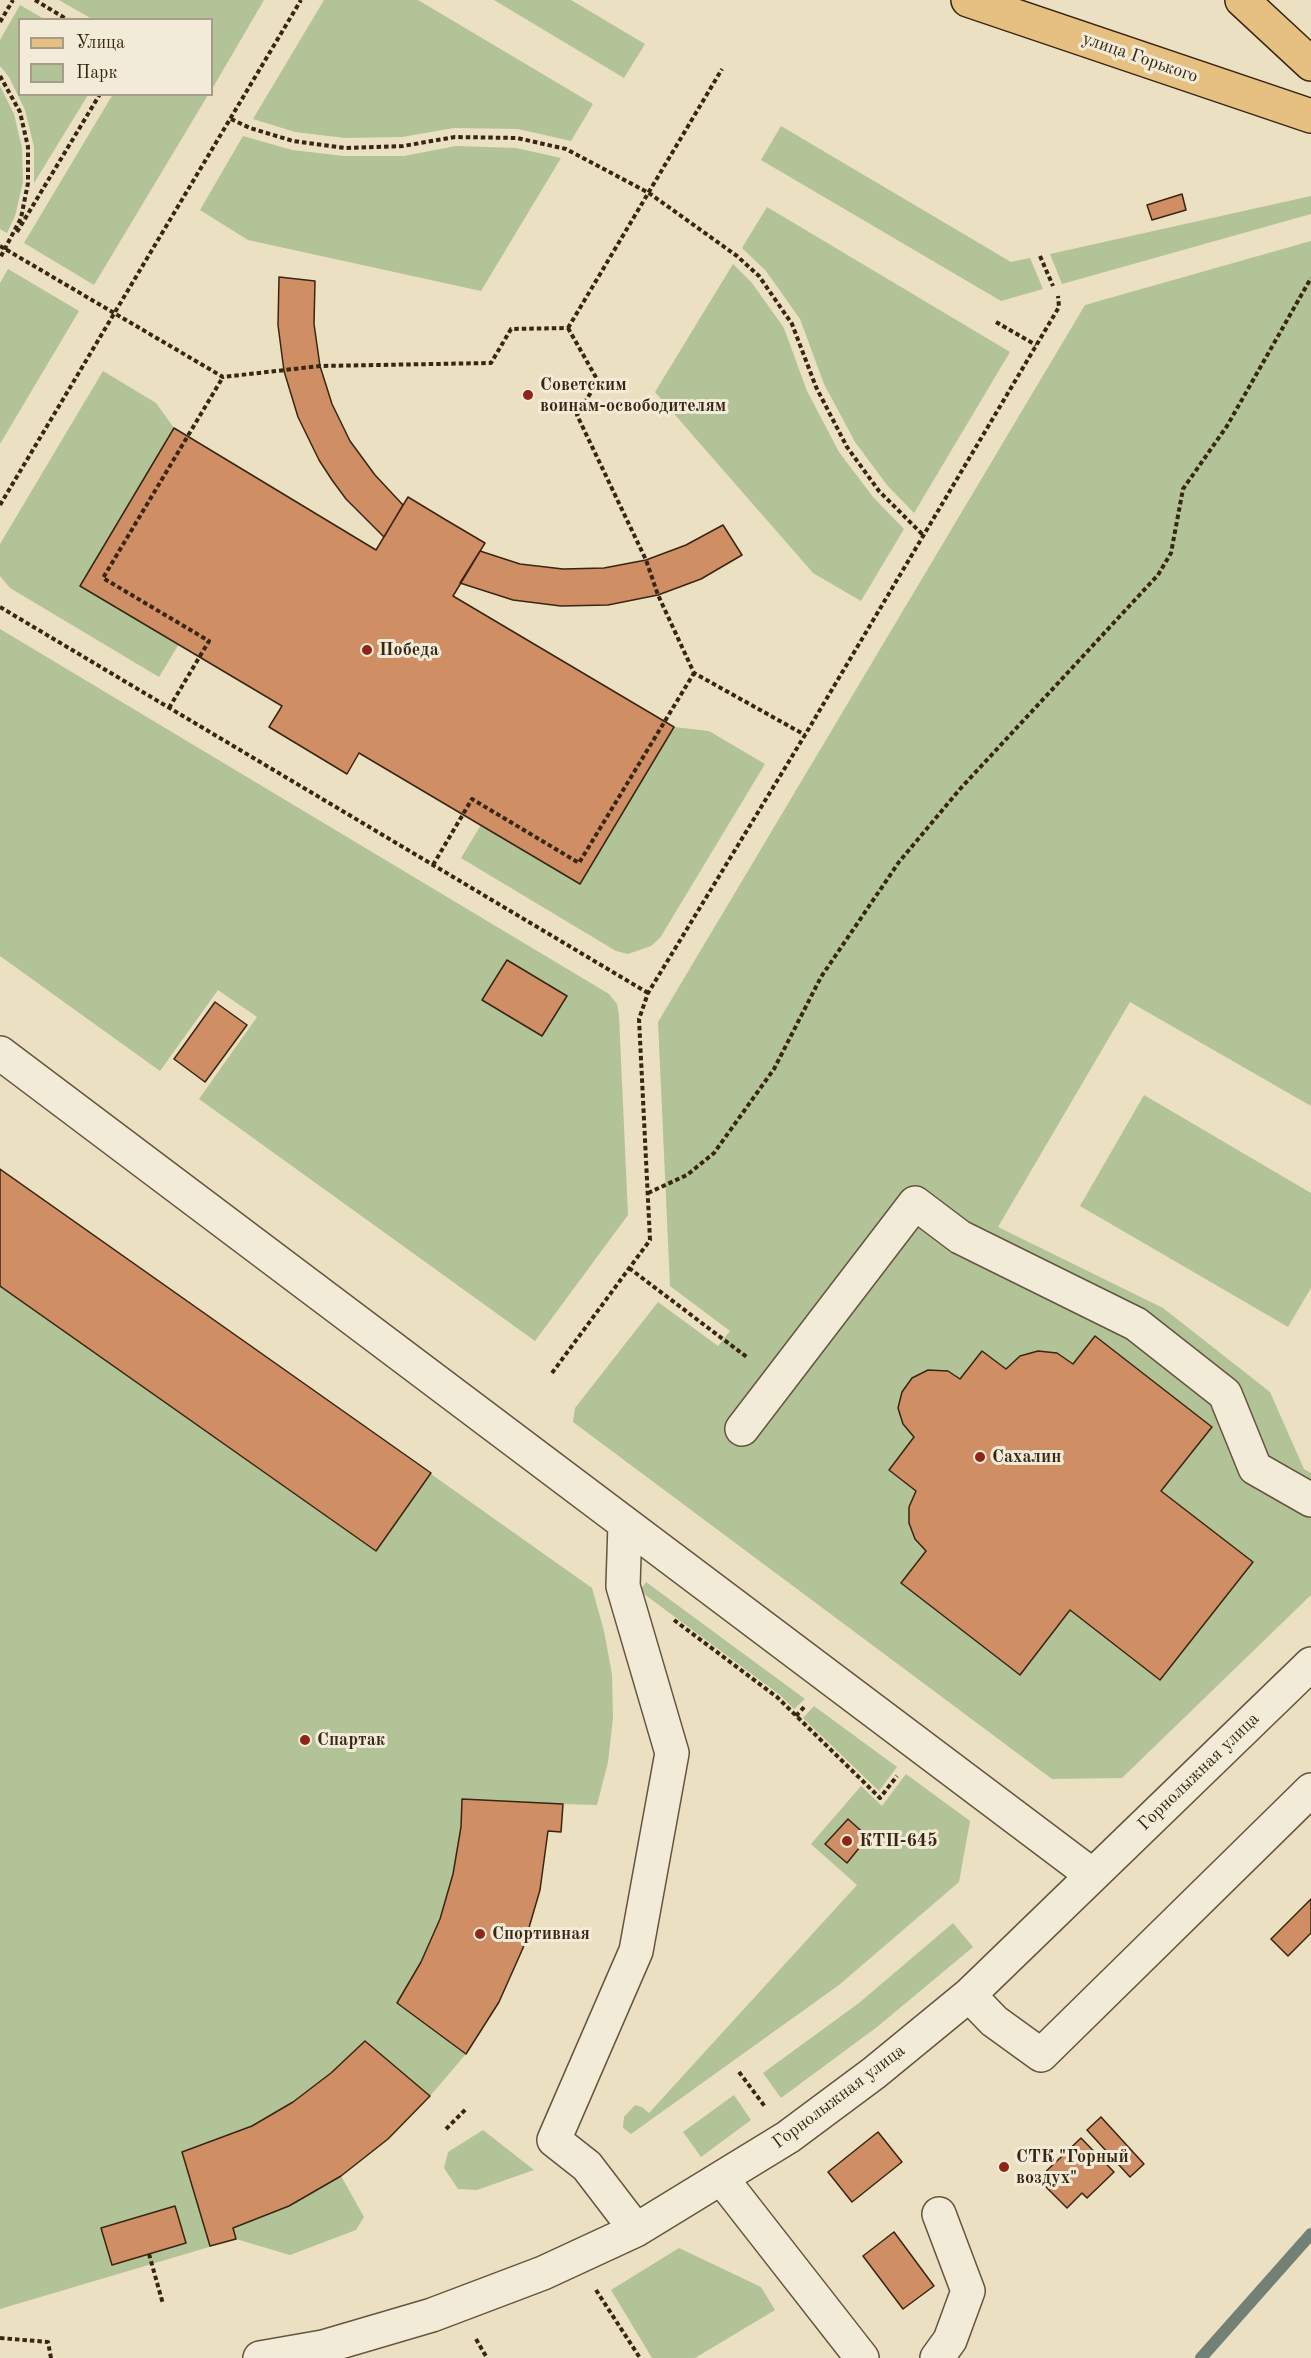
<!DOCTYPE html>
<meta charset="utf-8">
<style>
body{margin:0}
#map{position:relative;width:1311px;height:2358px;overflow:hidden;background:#ebe0c1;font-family:"Old Standard TT",serif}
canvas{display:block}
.legend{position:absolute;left:18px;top:18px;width:195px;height:78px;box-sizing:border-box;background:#f2ebd7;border:2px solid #a89c88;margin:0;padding:8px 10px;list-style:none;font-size:18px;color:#382612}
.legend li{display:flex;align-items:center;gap:12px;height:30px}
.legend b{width:30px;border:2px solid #a89c88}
</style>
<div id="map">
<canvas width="1311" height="2358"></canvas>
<ul class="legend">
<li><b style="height:8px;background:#e6c080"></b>Улица</li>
<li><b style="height:16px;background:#b2c397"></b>Парк</li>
</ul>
</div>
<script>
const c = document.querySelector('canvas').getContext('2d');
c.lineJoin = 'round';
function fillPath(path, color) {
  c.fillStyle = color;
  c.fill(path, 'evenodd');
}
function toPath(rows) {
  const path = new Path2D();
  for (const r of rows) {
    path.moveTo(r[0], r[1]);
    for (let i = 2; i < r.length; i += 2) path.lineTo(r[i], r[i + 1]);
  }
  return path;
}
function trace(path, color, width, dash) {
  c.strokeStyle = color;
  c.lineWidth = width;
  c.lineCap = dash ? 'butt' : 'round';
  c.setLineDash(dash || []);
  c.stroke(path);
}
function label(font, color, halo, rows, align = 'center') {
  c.font = font + ' "Old Standard TT",serif';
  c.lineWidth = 6;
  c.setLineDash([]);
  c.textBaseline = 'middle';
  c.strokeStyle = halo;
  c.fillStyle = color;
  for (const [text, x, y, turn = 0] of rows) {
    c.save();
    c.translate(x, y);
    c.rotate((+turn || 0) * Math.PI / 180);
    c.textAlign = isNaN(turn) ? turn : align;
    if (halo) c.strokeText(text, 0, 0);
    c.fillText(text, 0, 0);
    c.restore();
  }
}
const green = toPath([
 [59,0,264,0,212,89,212,20,92,19],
 [324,0,418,0,593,104,571,141,518,129,454,128,402,137,345,138,295,132,253,119],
 [494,0,571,0,645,44,624,78],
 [20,5,44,19,20,20,20,94,88,95,34,183,34,147,25,110,9,77,0,66,0,40],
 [0,86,14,114,22,148,23,182,15,216,7,233,0,229],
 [113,94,208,95,94,285,24,243],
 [781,126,1011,262,1030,258,1043,289,1001,301,761,160],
 [243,136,292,150,344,156,404,156,456,146,516,148,561,158,481,291,248,240,200,210],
 [1311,196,1311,214,1062,284,1050,254],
 [767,207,1010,352,914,513,887,485,855,442,824,384,800,319,766,271,742,248],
 [1311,241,1311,1106,1130,1002,998,1227,1163,1308,1270,1392,1304,1469,1311,1473,1311,1595,1122,1778,1052,1779,573,1422,575,1408,658,1302,718,1346,730,1331,670,1286,658,1022,1085,305],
 [733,264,752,283,784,328,807,391,839,452,873,497,904,529,861,601,813,573,655,392],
 [8,269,79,311,0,444,0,283],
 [103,371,156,403,174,428,179,644,159,677,10,588,0,576,0,544],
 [0,629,609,994,617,1004,619,1016,628,1215,535,1341,199,1099,257,1017,218,990,160,1071,0,956],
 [674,727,709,731,765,764,660,938,651,946,628,954,616,951,461,858,481,825,580,884],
 [1144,1095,1311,1193,1311,1288,1288,1327,1080,1206],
 [0,1169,592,1588,604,1631,612,1674,613,1718,608,1762,597,1805,563,1804,561,1832,548,1831,499,2002,466,2054,430,2096,388,2139,341,2176,364,2217,356,2230,290,2255,236,2239,0,2309],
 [646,1582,805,1699,794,1709,780,1695,640,1591],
 [814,1706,897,1767,879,1791,803,1718],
 [906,1774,970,1821,959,1882,839,1985,631,2134,623,2128,624,2117,635,2105,642,2107,649,2113,857,1885,811,1844,861,1786,882,1806],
 [953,1923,973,1947,877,2027,781,2098,763,2073,859,2003],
 [734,2095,751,2120,701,2157,683,2132],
 [483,2130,534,2170,477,2190,458,2189,444,2168,448,2152],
 [679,2248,761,2287,775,2310,695,2358,652,2358,611,2290]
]);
const stream = toPath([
 [1201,2358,1311,2234]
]);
const building = toPath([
 [1182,194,1186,210,1152,220,1147,205,1182,194],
 [279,277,315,281,314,324,320,366,332,404,350,441,375,475,403,505,384,537,346,499,332,480,319,460,298,417,284,371,278,325,279,277],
 [174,428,376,550,408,497,446,520,485,543,453,596,674,727,580,884,359,753,347,774,269,727,282,706,80,586,174,428],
 [723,525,742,555,701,579,658,595,608,605,561,606,513,600,460,583,480,551,520,564,563,569,604,568,646,560,686,545,723,525],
 [507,960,567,996,542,1036,482,1000,507,960],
 [215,1002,247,1025,205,1082,174,1059,215,1002],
 [0,1169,431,1473,376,1551,0,1286,0,1169],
 [1095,1336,1212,1427,1161,1491,1253,1562,1160,1680,1070,1610,1020,1675,901,1583,926,1551,915,1539,909,1523,909,1507,916,1491,889,1470,914,1437,903,1424,898,1408,902,1392,912,1378,928,1370,948,1371,960,1379,982,1351,1006,1369,1020,1356,1038,1351,1057,1353,1073,1364,1095,1336],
 [462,1799,563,1804,561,1832,548,1831,540,1890,523,1948,499,2002,466,2054,397,2003,421,1962,440,1919,453,1874,461,1827,462,1799],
 [848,1819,868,1837,847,1863,825,1844,848,1819],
 [1311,1899,1311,1933,1288,1956,1271,1939,1311,1899],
 [365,2041,430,2096,388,2139,341,2176,289,2206,233,2228,236,2239,210,2246,182,2152,252,2126,293,2102,331,2073,365,2041],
 [1101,2117,1144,2164,1130,2177,1087,2130,1101,2117],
 [878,2132,902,2162,852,2202,828,2172,878,2132],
 [1081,2138,1114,2172,1087,2198,1082,2193,1067,2208,1038,2179,1081,2138],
 [175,2206,186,2243,112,2265,101,2228,175,2206],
 [894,2232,934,2286,903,2309,863,2256,894,2232]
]);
const path = toPath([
 [35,0,68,20],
 [0,22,13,0],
 [0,76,20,112,28,147,28,183,21,218,0,258],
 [231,119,250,128,293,141,345,148,403,146,455,137,517,138,566,149,649,193,737,256,759,276,792,324,816,387,847,447,879,491,923,535],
 [17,232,100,94],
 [0,246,223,377,320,366,491,363,511,329,568,328],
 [1040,256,1053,286],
 [996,322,1036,345],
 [568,328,598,381,577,415,646,560,658,595,694,673,805,735],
 [568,328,722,69],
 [0,505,301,0],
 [0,607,648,993],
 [169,708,209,641,103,578,223,377],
 [433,865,472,799,579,863,694,673],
 [648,1193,687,1175,714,1153,774,1069,821,977,899,862,960,789,1158,575,1171,553,1183,489,1227,426,1311,278],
 [629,1268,748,1358],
 [552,1373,650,1240,639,1019,648,993,805,735,1059,307,1058,296],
 [674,1620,777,1697,880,1798,897,1776],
 [796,1716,806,1705],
 [739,2072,766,2108],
 [446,2129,466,2109],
 [149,2254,163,2304],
 [596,2290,640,2358],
 [0,2338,48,2342,51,2358],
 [476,2339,487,2358]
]);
const minor = toPath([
 [0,1053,1092,1875],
 [742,1429,915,1203,960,1237,1136,1324,1225,1394,1255,1468,1311,1500],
 [625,1524,623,1586,672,1753,636,1951,554,2140,587,2166,636,2230],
 [969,1995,994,2021,1041,2055,1311,1790],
 [722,2179,862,2358],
 [260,2358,323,2347,432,2315,543,2273,636,2230,788,2137,874,2073,969,1995,1311,1664],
 [937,2358,950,2340,968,2291,939,2214]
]);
const major = toPath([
 [968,0,1311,116],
 [1242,0,1311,64]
]);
const markers = [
 [528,395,6,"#8f2418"],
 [367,650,6,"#8f2418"],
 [980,1457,6,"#8f2418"],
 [305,1740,6,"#8f2418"],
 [847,1841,6,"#8f2418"],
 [480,1934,6,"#8f2418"],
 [1004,2167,6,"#8f2418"]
];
const streetNames = [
 ["улица Горького",1140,58,19],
 ["Горнолыжная улица",1199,1772,-44],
 ["Горнолыжная улица",839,2097,-37]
];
const poiNames = [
 ["Советским",540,385],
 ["воинам-освободителям",540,406],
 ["Победа",379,650],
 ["Сахалин",992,1457],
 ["Спартак",317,1740],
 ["КТП-645",859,1841],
 ["Спортивная",492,1934],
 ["СТК \"Горный",1016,2157],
 ["воздух\"",1016,2178]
];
fillPath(green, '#b2c397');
trace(stream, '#728076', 12);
fillPath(building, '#cf8e63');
trace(building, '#382612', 1.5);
trace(minor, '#65543e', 36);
trace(major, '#382612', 36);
trace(path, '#382612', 4, [4.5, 3]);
trace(minor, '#f2ebd7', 33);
trace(major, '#e6c080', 33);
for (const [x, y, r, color] of markers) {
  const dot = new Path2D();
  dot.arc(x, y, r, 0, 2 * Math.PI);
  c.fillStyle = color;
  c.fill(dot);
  trace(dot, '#f2ebd7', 2);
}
label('18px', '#382612', '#f2ebd7', streetNames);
label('bold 18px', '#382612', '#f2ebd7', poiNames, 'left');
</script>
